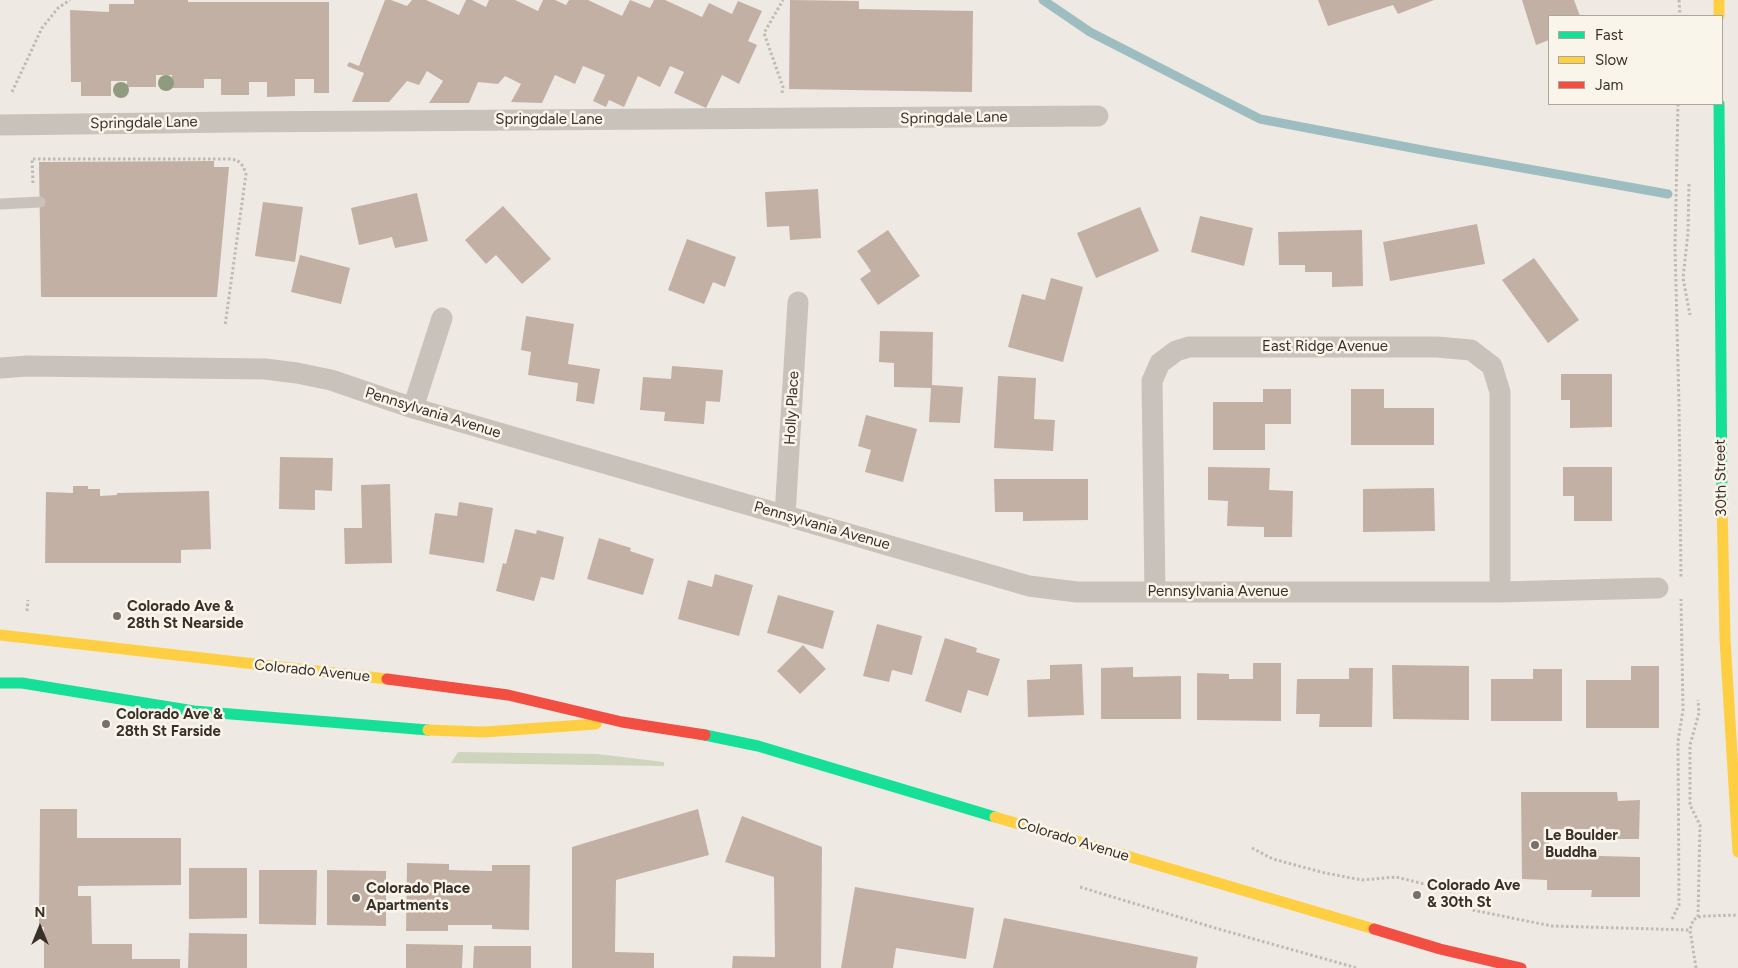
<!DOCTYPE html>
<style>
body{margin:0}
#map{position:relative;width:1738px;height:968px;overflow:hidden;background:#eeeae3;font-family:Figtree,sans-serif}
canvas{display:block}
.legend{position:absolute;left:1548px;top:15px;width:175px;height:90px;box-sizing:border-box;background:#faf5eb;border:1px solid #ada69d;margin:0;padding:6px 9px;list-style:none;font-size:15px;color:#393029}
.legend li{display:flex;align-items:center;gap:10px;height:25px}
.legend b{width:25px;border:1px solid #ada69d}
.north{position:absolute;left:15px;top:903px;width:50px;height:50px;-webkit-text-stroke:4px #faf5eb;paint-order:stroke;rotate:0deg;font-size:14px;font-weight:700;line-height:20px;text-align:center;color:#393029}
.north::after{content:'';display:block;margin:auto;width:18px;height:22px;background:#393029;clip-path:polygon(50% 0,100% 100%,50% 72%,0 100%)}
</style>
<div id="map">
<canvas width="1738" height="968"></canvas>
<ul class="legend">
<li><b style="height:6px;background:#16e098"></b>Fast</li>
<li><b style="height:6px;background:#ffcf43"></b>Slow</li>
<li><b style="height:6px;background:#f24e42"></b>Jam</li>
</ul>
<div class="north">N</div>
</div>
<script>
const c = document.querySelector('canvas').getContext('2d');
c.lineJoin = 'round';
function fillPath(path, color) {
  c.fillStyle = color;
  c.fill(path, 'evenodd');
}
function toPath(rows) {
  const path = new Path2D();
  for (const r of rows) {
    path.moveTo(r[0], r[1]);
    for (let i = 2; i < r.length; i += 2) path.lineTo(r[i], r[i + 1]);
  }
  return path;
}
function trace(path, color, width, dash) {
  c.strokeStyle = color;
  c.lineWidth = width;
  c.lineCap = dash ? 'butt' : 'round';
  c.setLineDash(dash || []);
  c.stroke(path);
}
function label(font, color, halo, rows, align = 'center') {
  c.font = font + ' Figtree,sans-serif';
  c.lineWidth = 5;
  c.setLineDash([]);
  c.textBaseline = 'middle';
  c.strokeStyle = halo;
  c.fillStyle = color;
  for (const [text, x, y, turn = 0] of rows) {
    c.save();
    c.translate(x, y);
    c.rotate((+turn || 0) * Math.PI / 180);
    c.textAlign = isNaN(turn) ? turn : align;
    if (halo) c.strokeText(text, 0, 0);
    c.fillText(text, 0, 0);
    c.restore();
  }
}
const green = toPath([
 [458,752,597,754,664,762,664,766,451,763]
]);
const stream = toPath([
 [1043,0,1090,32,1260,119,1433,152,1668,194]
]);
const building = toPath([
 [134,0,188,0,188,2,329,2,329,93,314,93,314,79,295,79,295,96,267,97,267,82,249,82,249,95,221,95,221,79,204,79,204,88,172,88,172,75,156,75,156,87,127,87,127,81,111,81,111,96,81,96,81,82,71,82,70,10,109,12,109,4,134,4],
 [385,0,391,0,407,6,412,0,426,0,459,15,466,0,472,0,486,7,489,0,515,0,538,11,543,0,555,0,566,5,569,0,588,0,622,16,630,0,650,8,654,0,665,0,702,17,709,3,732,14,738,1,762,11,748,41,757,45,739,84,722,75,706,108,674,93,684,72,670,66,660,87,638,76,624,107,609,100,606,107,593,101,605,75,583,66,575,84,555,75,542,103,511,102,521,84,505,76,498,84,478,82,469,103,429,103,443,81,427,71,419,85,407,81,389,102,352,102,364,73,347,66,349,62,359,66],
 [790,0,859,1,859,9,973,11,972,92,789,89],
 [1318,0,1434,0,1398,14,1393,5,1328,26],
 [1522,0,1574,0,1580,16,1549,16,1549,40,1536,45],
 [214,161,214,167,229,167,217,297,41,297,39,162],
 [818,189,821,238,790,240,789,226,767,227,765,192],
 [417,193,428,241,395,248,392,237,359,245,351,208],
 [263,202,303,207,295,262,255,256],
 [503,206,551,259,522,284,496,255,486,264,465,240],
 [1140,207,1159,251,1096,278,1077,233],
 [1200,216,1253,228,1244,266,1191,252],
 [1477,224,1485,264,1390,281,1383,242],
 [888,230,920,276,878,305,860,279,871,271,857,251],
 [1362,230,1363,286,1332,287,1332,272,1305,272,1305,265,1279,265,1278,232],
 [687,239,736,257,725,287,713,282,704,304,668,290],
 [300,255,350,268,341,304,291,292],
 [1534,258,1579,320,1548,343,1502,280],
 [1051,278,1083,287,1063,362,1008,347,1022,294,1045,300],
 [526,316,574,324,568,364,600,369,594,404,576,401,578,383,528,375,531,352,521,350],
 [880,331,933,332,932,385,963,387,960,423,929,422,931,388,894,387,894,363,879,362],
 [672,366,723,370,720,402,706,401,704,424,664,421,665,412,640,410,643,377,671,379],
 [1561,374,1612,374,1612,427,1570,428,1570,400,1561,400],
 [998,376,1036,378,1034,419,1055,420,1053,451,994,448],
 [1263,389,1291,389,1291,424,1265,424,1265,450,1213,450,1213,402,1263,402],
 [1351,389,1384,389,1384,408,1434,408,1434,445,1351,445],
 [866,415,917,429,903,482,865,472,871,450,858,446],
 [280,457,333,458,332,491,315,490,315,510,279,509],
 [1208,467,1270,468,1269,490,1293,491,1292,537,1264,537,1264,527,1227,526,1228,501,1208,500],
 [1563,467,1612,467,1612,521,1574,521,1574,496,1563,496],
 [994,479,1088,479,1088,520,1023,521,1023,512,995,512],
 [390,484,392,563,345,564,344,528,362,528,361,485],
 [73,486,88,486,88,489,100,489,100,496,117,495,117,493,209,491,211,549,181,550,181,563,45,563,46,492,73,493],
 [1434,488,1435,531,1363,532,1363,489],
 [459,502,493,508,484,563,429,554,435,513,457,516],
 [515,529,536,534,537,530,564,537,554,580,541,577,534,601,496,591,503,563,506,564],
 [599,538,631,548,630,551,654,559,643,595,587,579],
 [715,574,753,585,739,636,678,619,688,580,712,587],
 [778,595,834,611,823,649,767,633],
 [877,624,922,636,912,675,892,670,889,682,863,676],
 [945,638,977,648,976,652,1000,659,988,696,968,690,961,713,925,701],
 [803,645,826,669,800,694,777,671],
 [1253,663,1281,663,1281,721,1197,720,1197,673,1229,674,1229,679,1253,679],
 [1082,664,1084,715,1028,717,1027,680,1050,679,1050,665],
 [1392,665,1469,666,1469,720,1393,719],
 [1631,666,1659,666,1659,728,1586,728,1586,680,1631,680],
 [1133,667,1133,677,1181,676,1181,719,1101,719,1101,668],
 [1349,668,1373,668,1372,727,1319,727,1320,714,1296,714,1297,679,1349,679],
 [1533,669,1562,669,1562,721,1491,721,1491,679,1533,679],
 [1521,792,1617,792,1618,801,1640,800,1639,839,1614,839,1614,829,1549,829,1549,850,1599,850,1599,856,1640,857,1640,897,1591,897,1592,890,1547,890,1547,880,1522,879],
 [40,809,77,809,77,838,181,838,181,885,78,886,78,896,91,896,92,944,132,944,132,959,180,959,180,968,44,968,44,927,39,927],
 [698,809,709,855,616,880,615,952,654,953,654,968,572,968,572,847],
 [742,816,822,847,821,968,732,968,733,956,775,957,774,877,725,862],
 [407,863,449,864,449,870,492,871,492,865,530,865,529,930,492,929,492,925,448,925,448,931,406,931],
 [189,868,247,868,247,918,189,919],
 [259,870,317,870,316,925,259,924],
 [327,870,386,871,386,926,327,925],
 [855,887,974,908,966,959,896,948,893,968,841,968],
 [1004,918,1198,957,1196,968,993,968],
 [189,933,247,934,247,968,188,968],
 [406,944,463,945,462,968,406,968],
 [474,946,531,946,531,968,473,968]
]);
const path = toPath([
 [1679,0,1680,16],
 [12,92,42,28,58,8,70,0],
 [782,93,783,87,764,33,783,0],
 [1678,104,1675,247,1679,404,1681,578],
 [33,183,32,159,230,159,237,160,243,166,246,174,225,326],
 [1689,184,1688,233,1683,278,1690,315],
 [27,611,28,600],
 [1252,848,1273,859,1325,873,1362,880,1396,877,1449,890,1472,910,1552,926,1690,930],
 [1080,887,1215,928,1357,968],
 [1698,917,1700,825,1690,805,1690,745,1699,713,1698,700],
 [1672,919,1679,905,1678,741,1683,710,1681,599],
 [1696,968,1690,930,1693,920,1698,917,1706,916,1738,915]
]);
const lane = toPath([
 [0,204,40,202]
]);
const street = toPath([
 [0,125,236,122,1098,116],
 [0,368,27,366,265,369,297,373,331,380,413,408,1029,586,1077,592,1500,592,1658,588],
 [413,408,442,318],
 [785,515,798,302],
 [1155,592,1152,381,1160,363,1176,351,1189,347,1437,347,1471,350,1492,366,1500,392,1500,592]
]);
const fast = toPath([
 [1719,104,1722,504],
 [0,683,22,683,194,711,428,730],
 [705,735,758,746,995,817]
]);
const slow = toPath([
 [1719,0,1719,16],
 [1722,504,1725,639,1738,852],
 [0,635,387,679],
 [428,730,484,732,596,724],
 [995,817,1374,929]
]);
const jam = toPath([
 [387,679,508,695,622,722,705,735],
 [1374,929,1440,949,1521,968]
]);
const trees = [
 [166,83],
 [121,90]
];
const markers = [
 [117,616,5,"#78716a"],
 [106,724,5,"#78716a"],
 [1535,845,5,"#78716a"],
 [1417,895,5,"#78716a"],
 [356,898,5,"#78716a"]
];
const streetNames = [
 ["Springdale Lane",954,118,-1],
 ["Springdale Lane",549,120],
 ["Springdale Lane",144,123,-1],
 ["East Ridge Avenue",1325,347],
 ["Holly Place",792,408,-87],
 ["Pennsylvania Avenue",433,413,17],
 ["30th Street",1721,478,-91],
 ["Pennsylvania Avenue",822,526,16],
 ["Pennsylvania Avenue",1218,592],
 ["Colorado Avenue",312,671,6],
 ["Colorado Avenue",1073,840,17]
];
const poiNames = [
 ["Colorado Ave &",127,607],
 ["28th St Nearside",127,624],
 ["Colorado Ave &",116,715],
 ["28th St Farside",116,732],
 ["Le Boulder",1545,836],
 ["Buddha",1545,853],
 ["Colorado Ave",1427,886],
 ["& 30th St",1427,903],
 ["Colorado Place",366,889],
 ["Apartments",366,906]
];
fillPath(green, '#ced5bc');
trace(stream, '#9ebdc0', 9);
fillPath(building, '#c2b0a4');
trace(path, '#c0bab4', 3, [2.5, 2.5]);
trace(lane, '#c8c2bb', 11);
trace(street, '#c8c2bb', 21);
trace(fast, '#16e098', 11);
trace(slow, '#ffcf43', 11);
trace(jam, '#f24e42', 11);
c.fillStyle = '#909a7e';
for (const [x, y] of trees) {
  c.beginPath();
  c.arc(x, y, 8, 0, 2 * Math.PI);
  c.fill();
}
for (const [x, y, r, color] of markers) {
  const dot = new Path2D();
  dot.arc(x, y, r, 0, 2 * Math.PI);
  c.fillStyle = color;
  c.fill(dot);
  trace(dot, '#faf5eb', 2);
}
label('15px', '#393029', '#faf5eb', streetNames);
label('bold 15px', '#393029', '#faf5eb', poiNames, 'left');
</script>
